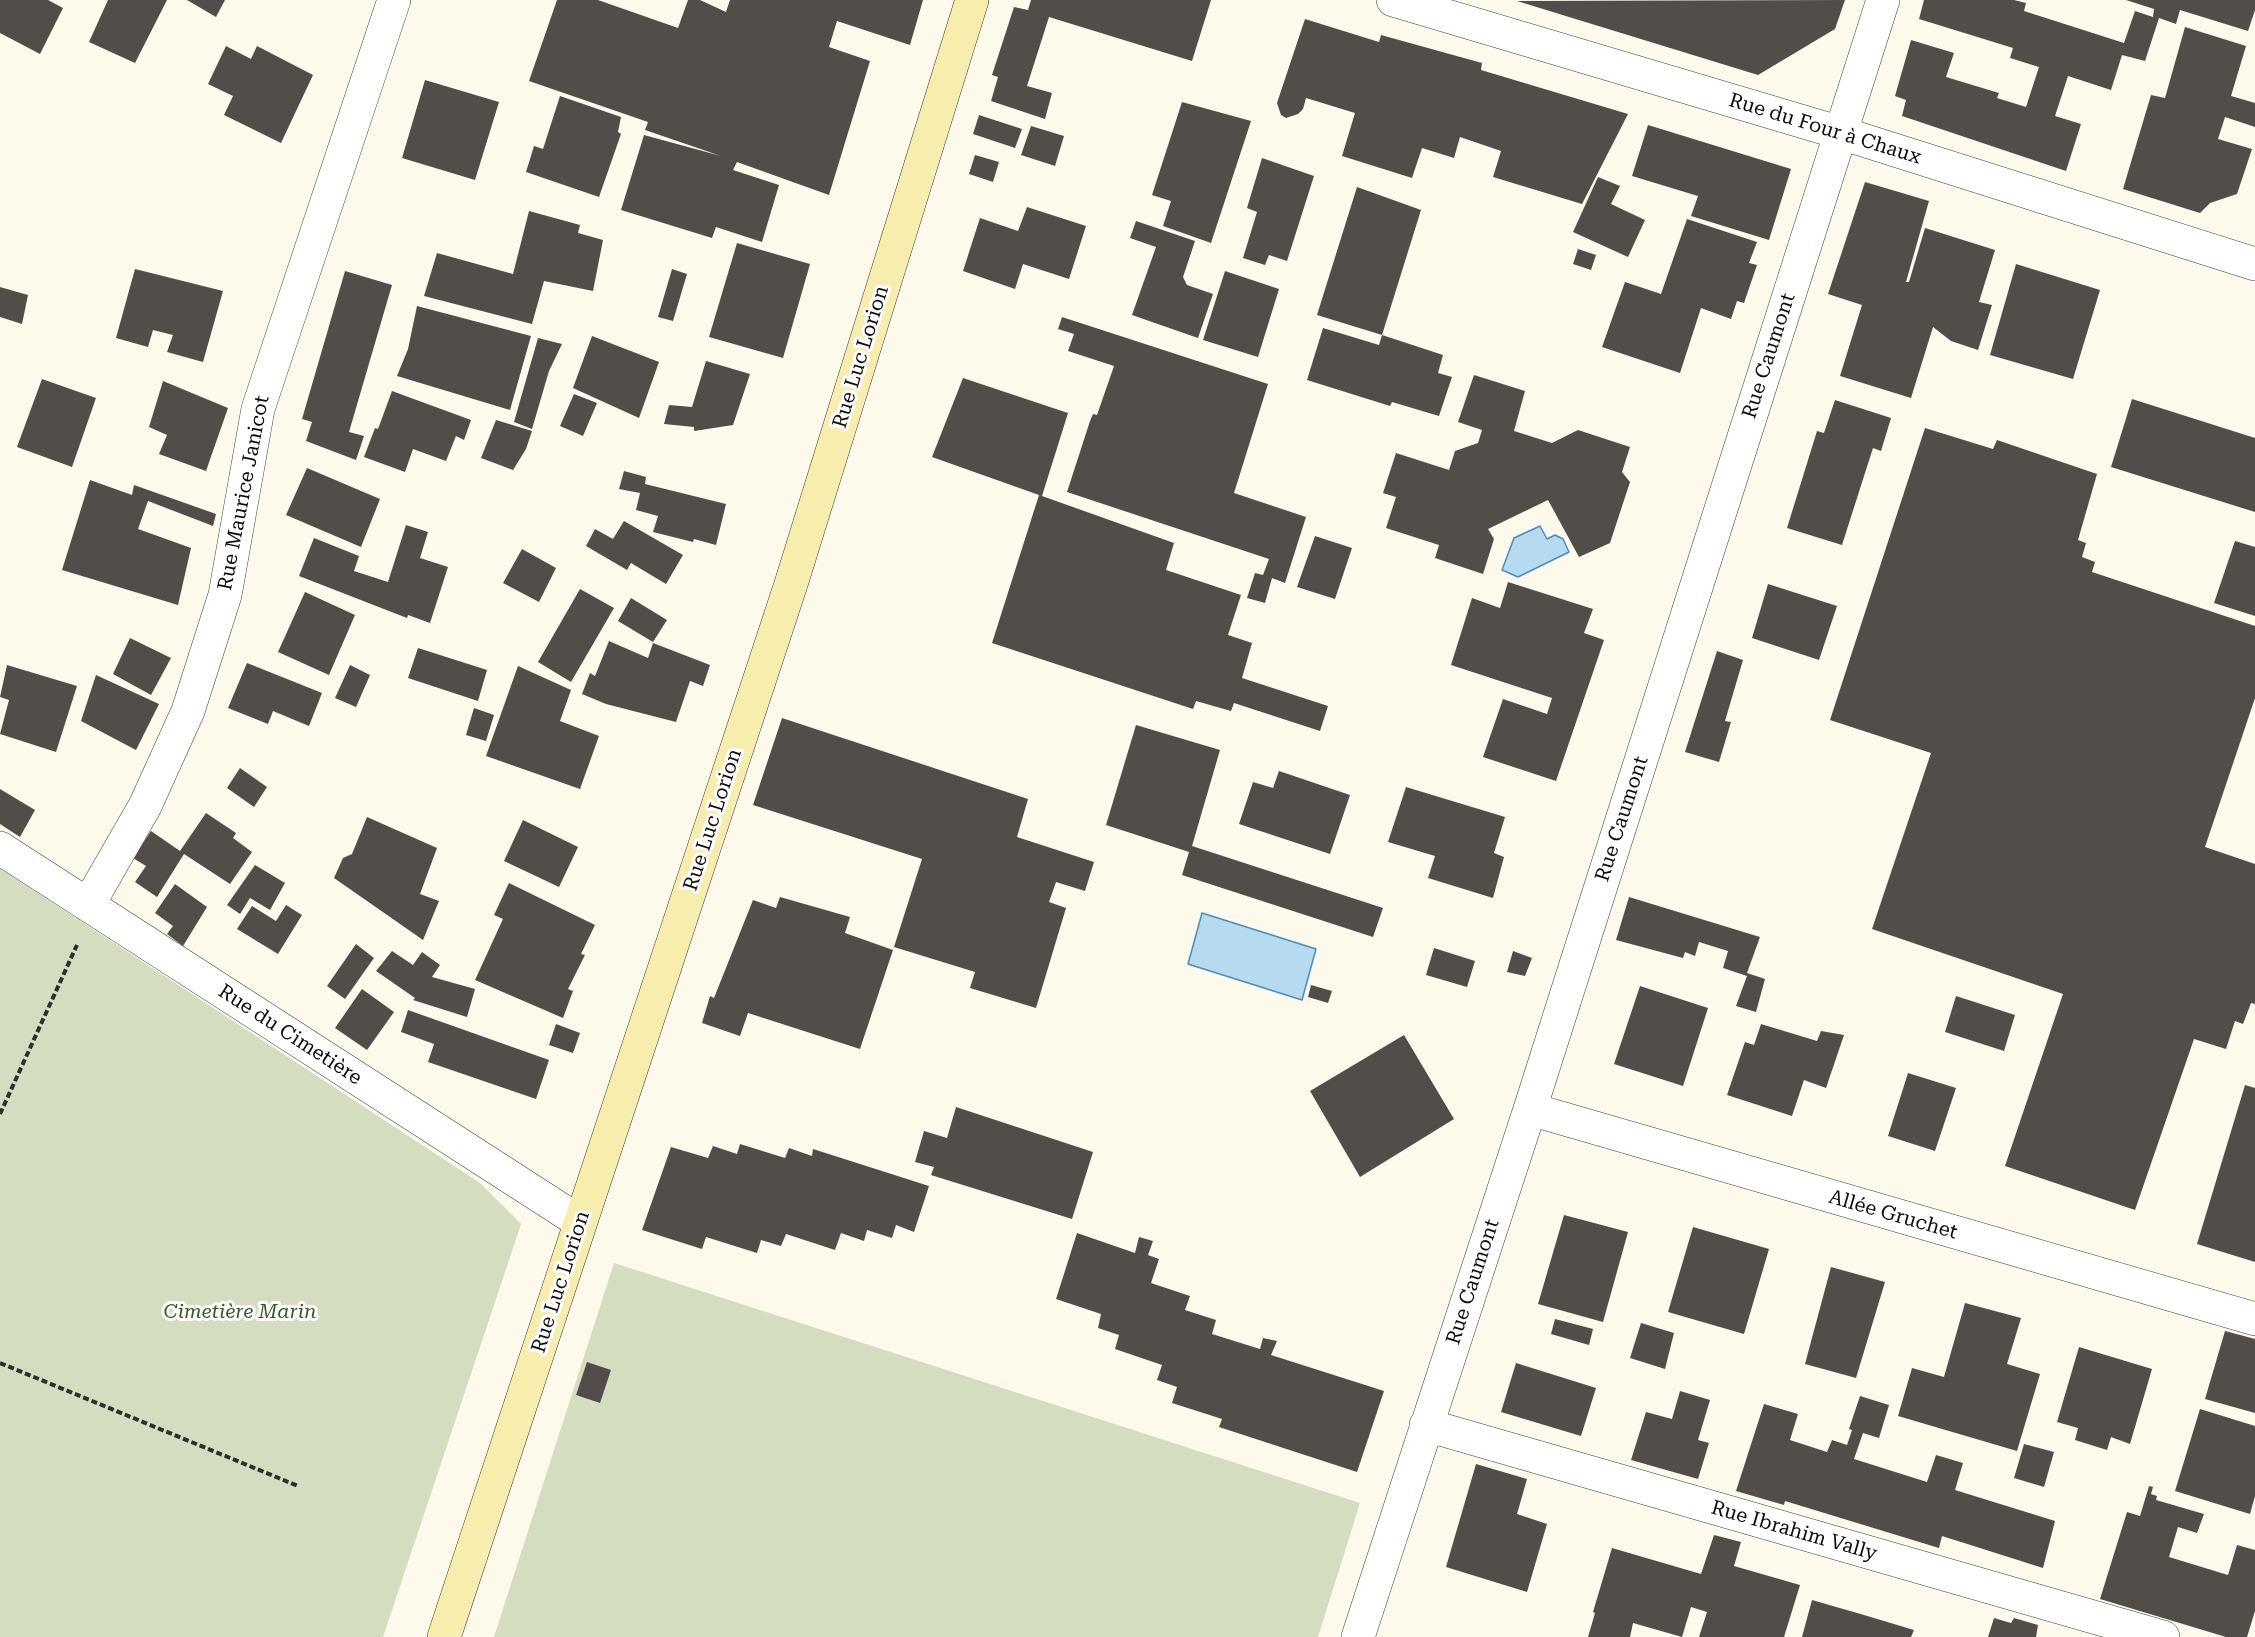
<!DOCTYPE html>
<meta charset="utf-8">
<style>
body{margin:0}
canvas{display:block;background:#fdfaec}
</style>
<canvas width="2255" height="1637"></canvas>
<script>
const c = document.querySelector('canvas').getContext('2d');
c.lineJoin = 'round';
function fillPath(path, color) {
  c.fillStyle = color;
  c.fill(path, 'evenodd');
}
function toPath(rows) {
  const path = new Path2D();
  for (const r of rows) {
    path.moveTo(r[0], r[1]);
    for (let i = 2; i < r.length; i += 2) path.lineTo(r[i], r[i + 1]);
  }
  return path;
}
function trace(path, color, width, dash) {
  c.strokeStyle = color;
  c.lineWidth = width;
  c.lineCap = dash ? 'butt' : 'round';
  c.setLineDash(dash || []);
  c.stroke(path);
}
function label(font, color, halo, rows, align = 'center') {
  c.font = font + ' "Roboto Serif",serif';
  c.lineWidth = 6;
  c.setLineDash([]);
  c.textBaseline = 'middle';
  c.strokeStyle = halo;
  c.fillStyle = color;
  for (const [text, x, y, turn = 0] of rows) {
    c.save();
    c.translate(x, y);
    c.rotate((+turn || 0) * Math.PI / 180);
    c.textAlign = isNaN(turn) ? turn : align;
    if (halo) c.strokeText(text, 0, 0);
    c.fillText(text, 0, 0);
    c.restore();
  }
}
const cemetery = toPath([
 [0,868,480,1183,521,1224,383,1637,0,1637],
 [614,1263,1360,1503,1318,1637,494,1637]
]);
const water = toPath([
 [1540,526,1547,539,1555,535,1563,539,1569,552,1518,577,1502,570,1514,538,1540,526],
 [1202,913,1316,949,1302,1000,1188,964,1202,913]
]);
const building = toPath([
 [0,0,48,0,63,8,40,54,0,33],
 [108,0,167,0,135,63,89,42],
 [187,0,225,0,216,17],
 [557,0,598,0,678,28,688,0,700,0,726,12,730,0,923,0,910,45,837,21,829,47,870,61,829,195,737,162,733,170,779,185,762,242,716,227,712,238,621,210,644,135,721,156,645,130,648,122,529,81],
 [1031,0,1211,0,1192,61,1049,17,1027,86,1052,93,1045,119,991,101,998,77,992,75,1014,7,1028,10],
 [1845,0,1835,29,1758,75,1517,1],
 [1924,0,2014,0,2026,3,2024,11,2124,43,2135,11,2153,17,2154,9,2126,0,2255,0,2255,10,2248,31,2180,10,2176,24,2159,18,2145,61,2122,55,2111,90,2068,76,2055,116,2081,124,2066,171,1902,116,1906,100,1895,96,1911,40,1954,53,1946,77,1999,93,1997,98,2026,107,2039,67,2010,58,2013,48,1919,19],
 [1305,19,1379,42,1381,35,1482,63,1481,70,1628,114,1582,204,1493,177,1501,151,1460,137,1454,158,1422,148,1412,178,1342,156,1355,113,1306,98,1303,109,1298,114,1286,118,1281,115,1277,103],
 [2185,27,2246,46,2231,96,2255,103,2255,127,2225,117,2218,139,2252,149,2237,194,2210,203,2200,213,2123,189,2151,95,2165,98],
 [226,46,251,59,257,46,313,75,281,143,224,115,233,96,208,84],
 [425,80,499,102,475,180,402,158],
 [560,96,621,117,618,132,621,134,599,197,526,172,534,146,543,149],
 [1182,102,1251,121,1211,243,1163,226,1171,201,1152,195],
 [979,115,1022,129,1015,148,973,134],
 [1648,125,1791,169,1769,240,1691,216,1698,196,1632,176],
 [1031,126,1064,136,1055,166,1021,155],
 [975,155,999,162,993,182,969,174],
 [1262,158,1314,176,1287,261,1269,255,1265,265,1243,258,1257,212,1247,208],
 [1598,177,1620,186,1611,204,1645,220,1628,257,1573,232],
 [1865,182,1929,201,1906,282,1909,282,1925,228,1995,250,1979,302,1992,305,1978,350,1951,341,1933,327,1911,398,1840,376,1862,305,1828,294],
 [1357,187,1421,210,1382,335,1317,315],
 [1027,207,1086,226,1069,279,1023,264,1015,289,963,271,980,218,1018,231],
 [529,211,580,225,578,233,603,240,593,291,544,281,532,324,424,296,437,253,513,274],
 [1687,219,1757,242,1749,263,1757,265,1744,303,1737,301,1731,319,1701,308,1680,373,1602,347,1625,282,1661,294],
 [1136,221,1195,241,1183,277,1187,285,1213,294,1198,338,1132,315,1156,247,1130,238],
 [737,243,810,264,783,358,709,337],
 [1578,249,1596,255,1591,270,1573,264],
 [2016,264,2100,290,2073,379,1990,355],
 [135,269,223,291,203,362,167,352,173,335,153,330,148,347,116,338],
 [672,269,687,274,673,321,658,317],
 [345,271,392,285,349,432,364,436,356,460,306,441,312,422,302,419],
 [1225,271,1279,289,1258,357,1203,340],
 [0,287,28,295,22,324,0,317],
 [417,306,531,336,510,410,397,376,408,349],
 [1062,317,1268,384,1234,493,1306,517,1285,583,1272,578,1265,603,1247,598,1255,573,1263,575,1269,559,1067,492,1090,421,1093,414,1097,415,1114,366,1068,351,1074,334,1058,329],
 [1323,328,1379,345,1382,335,1443,355,1438,373,1452,377,1439,416,1392,402,1390,406,1307,380],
 [592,336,659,362,639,418,573,388],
 [538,338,562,344,549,371,532,429,514,422],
 [706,361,750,374,733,425,694,431,694,427,664,424,669,405,692,407],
 [1474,375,1525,391,1514,431,1552,443,1578,430,1630,447,1622,472,1630,482,1610,543,1579,557,1548,500,1488,529,1494,539,1483,574,1435,558,1439,545,1386,528,1396,497,1383,493,1396,453,1449,470,1455,451,1478,443,1482,430,1458,422],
 [963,378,1068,413,1042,496,1174,543,1166,570,1241,595,1228,635,1252,643,1242,678,1328,706,1320,731,1234,703,1231,711,1196,701,1193,709,992,643,1039,495,932,457],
 [42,379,96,398,72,467,17,447],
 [163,381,228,408,206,471,159,454,167,435,149,427],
 [392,391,471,420,464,440,456,436,446,461,413,449,405,472,364,457,375,428,378,429],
 [574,394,597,403,583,436,560,426],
 [2132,399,2255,438,2255,512,2111,467],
 [1835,400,1891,418,1881,451,1873,448,1842,545,1787,528,1817,431,1824,433],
 [496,420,532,431,526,449,513,470,481,458],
 [1925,428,1993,449,1997,440,2097,474,2078,540,2086,543,2082,557,2095,562,2092,572,2255,626,2255,698,2205,847,2255,864,2255,1004,2251,1003,2243,1024,2235,1021,2226,1049,2194,1039,2135,1210,2005,1166,2063,994,1872,929,1931,753,1830,720],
 [307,468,380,499,361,547,286,515],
 [624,471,646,477,645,484,726,504,716,545,694,539,693,542,653,532,658,516,636,510,640,493,619,489],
 [90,480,132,495,134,485,216,514,213,526,148,501,138,529,191,548,178,605,62,570],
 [624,521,683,555,666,584,631,563,627,570,586,546,595,529,613,539],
 [406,525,428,532,420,558,448,567,430,623,408,615,407,618,299,576,314,538,359,556,354,571,388,582],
 [1315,536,1352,548,1335,599,1297,587],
 [2235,541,2255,547,2255,616,2214,603],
 [522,549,556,568,539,602,503,583],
 [1508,582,1593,609,1584,633,1604,640,1556,781,1483,757,1503,699,1547,714,1552,698,1451,665,1472,598,1500,608],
 [1768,584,1837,606,1819,660,1752,638],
 [580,589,614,608,571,682,538,662],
 [305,592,355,615,329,675,278,652],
 [631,598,667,620,653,642,618,621],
 [130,638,171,658,151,695,113,674],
 [609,641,648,658,653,643,710,665,703,686,690,681,676,722,606,704,582,694,590,673,595,676],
 [418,648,487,670,478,701,408,678],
 [1717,651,1743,660,1725,721,1731,722,1719,762,1685,752],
 [247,663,322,693,309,726,273,711,268,724,228,708],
 [7,665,77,686,56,752,0,734,9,700,0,697],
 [350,665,370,675,356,707,335,698],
 [518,666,571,690,560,721,599,736,580,789,486,756],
 [96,675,159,704,136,750,81,721],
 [474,708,494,715,486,741,466,735],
 [782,718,1028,799,1017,837,1094,862,1085,891,1056,882,1049,902,1066,908,1036,1008,970,988,975,972,894,947,922,859,753,805],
 [1136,725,1220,750,1192,846,1383,908,1373,937,1182,875,1189,852,1106,825],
 [240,768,267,787,254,807,227,788],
 [1279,771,1350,795,1330,854,1239,824,1253,782,1273,788],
 [1406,787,1505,817,1494,853,1504,857,1493,898,1428,878,1435,856,1388,842],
 [0,789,35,810,20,837,0,824],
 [206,813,236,833,233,838,252,852,230,884,184,854,157,897,135,882,146,866,133,858,151,831,180,851],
 [367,817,437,848,420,894,439,901,423,940,334,878,343,858,352,854],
 [523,820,578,847,559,887,504,861],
 [255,865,285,883,270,910,250,898,240,914,227,905],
 [509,883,595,925,581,954,585,955,568,989,573,991,563,1018,475,980,503,919,494,915],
 [175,884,207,907,183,946,167,934,173,926,155,913],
 [780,897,850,917,845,933,893,950,860,1049,748,1013,740,1036,702,1023,710,996,714,998,753,900,776,908],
 [1629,897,1760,937,1747,973,1765,979,1756,1012,1736,1006,1747,976,1723,968,1728,951,1699,942,1695,956,1685,952,1683,958,1616,940],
 [286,905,302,915,278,954,237,929,252,906,276,921],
 [356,944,374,958,345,999,327,986],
 [1434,948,1475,961,1467,987,1426,975],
 [392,951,413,965,422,952,440,965,432,977,475,989,467,1017,413,1000,415,998,376,971],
 [1513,951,1532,958,1525,976,1507,972],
 [1311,985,1332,991,1328,1003,1308,997],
 [1640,986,1708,1008,1683,1086,1614,1064],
 [362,989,394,1012,367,1050,335,1028],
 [1956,996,2015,1015,2004,1051,1945,1032],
 [408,1010,549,1060,536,1099,428,1062,434,1044,401,1032],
 [556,1024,580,1033,573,1053,549,1045],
 [1761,1024,1817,1041,1821,1031,1844,1035,1826,1088,1804,1080,1792,1116,1727,1095,1745,1042,1754,1045],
 [1404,1035,1454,1119,1360,1177,1310,1091],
 [1908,1073,1956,1088,1935,1151,1888,1136],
 [2245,1085,2255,1088,2255,1262,2197,1244],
 [956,1107,1093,1152,1072,1219,931,1175,934,1167,915,1162,924,1131,947,1138],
 [740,1144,785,1158,789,1148,812,1156,813,1149,929,1186,914,1232,896,1225,892,1238,867,1230,864,1241,841,1233,835,1250,786,1234,781,1246,761,1240,757,1253,706,1237,702,1249,642,1230,671,1147,708,1158,713,1146,737,1154],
 [1564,1215,1628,1232,1603,1322,1538,1304],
 [1693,1227,1769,1249,1744,1334,1668,1312],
 [1077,1233,1135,1253,1139,1237,1153,1241,1148,1255,1159,1259,1151,1283,1190,1296,1185,1310,1216,1320,1212,1334,1260,1349,1263,1338,1277,1341,1271,1355,1384,1391,1357,1472,1219,1427,1222,1419,1172,1403,1177,1387,1157,1380,1162,1365,1115,1349,1119,1335,1098,1328,1101,1314,1056,1299],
 [1831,1267,1885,1282,1856,1378,1805,1364],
 [1965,1303,2021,1318,2007,1364,2040,1374,2017,1451,1898,1416,1912,1368,1944,1377],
 [1555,1319,1593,1329,1589,1345,1551,1334],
 [1641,1323,1674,1333,1665,1369,1630,1358],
 [2225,1331,2255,1339,2255,1413,2205,1399],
 [2079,1347,2152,1369,2130,1444,2111,1437,2107,1450,2075,1440,2078,1428,2057,1422],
 [587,1362,611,1370,600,1403,576,1395],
 [1516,1363,1596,1388,1581,1436,1501,1412],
 [1680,1391,1710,1400,1698,1440,1709,1443,1698,1479,1631,1460,1646,1412,1672,1419],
 [1860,1396,1889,1405,1879,1438,1863,1433,1854,1459,1927,1482,1936,1455,1963,1463,1955,1490,2055,1521,2043,1568,1942,1536,1939,1548,1785,1501,1784,1505,1736,1491,1764,1404,1798,1414,1790,1440,1827,1452,1832,1440,1847,1445,1852,1430,1849,1429],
 [2200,1409,2255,1426,2255,1496,2250,1514,2175,1491],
 [2024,1444,2054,1452,2044,1487,2014,1478],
 [1476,1464,1527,1479,1517,1514,1547,1524,1527,1592,1446,1567],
 [2149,1486,2153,1487,2151,1494,2157,1496,2156,1500,2204,1514,2197,1533,2178,1527,2169,1557,2228,1575,2237,1545,2255,1550,2255,1611,2247,1637,2226,1637,2100,1599,2127,1512,2140,1516],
 [1714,1535,1741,1542,1734,1566,1800,1585,1784,1637,1699,1637,1707,1612,1691,1607,1682,1637,1633,1623,1630,1637,1588,1637,1595,1613,1593,1612,1612,1548,1701,1574],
 [1812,1600,1864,1615,1914,1630,1911,1637,1802,1637],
 [1994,1618,2011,1623,2014,1618,2038,1625,2036,1637,1988,1637]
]);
const path = toPath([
 [0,1114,77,945],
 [0,1363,298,1486]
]);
const street = toPath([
 [1393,0,1841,133,2255,264],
 [0,848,580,1222],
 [88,905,145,806,188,711,225,595,258,409,394,0],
 [1530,1109,2255,1319],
 [1426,1425,2163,1637],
 [1358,1637,1530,1109,1883,0]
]);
const secondary = toPath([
 [444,1637,791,584,972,0]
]);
const streetNames = [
 ["Rue du Four à Chaux",1825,129,17],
 ["Rue Caumont",1769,356,-72],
 ["Rue Luc Lorion",861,357,-73],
 ["Rue Maurice Janicot",244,493,-79],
 ["Rue Caumont",1622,819,-72],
 ["Rue Luc Lorion",713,820,-72],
 ["Rue du Cimetière",290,1035,33],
 ["Allée Gruchet",1893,1215,16],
 ["Rue Luc Lorion",561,1282,-72],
 ["Rue Caumont",1473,1282,-72],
 ["Rue Ibrahim Vally",1794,1531,16]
];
const parkNames = [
 ["Cimetière Marin",240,1312]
];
fillPath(cemetery, '#d4ddc0');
fillPath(water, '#b6dbf0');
trace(water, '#448fbf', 1.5);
fillPath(building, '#534d49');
trace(street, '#3f3f3f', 34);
trace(secondary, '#2e2e2e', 34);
trace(path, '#2e2e2e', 4, [6, 3]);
trace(street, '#fff', 33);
trace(secondary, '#f7eeae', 33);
label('20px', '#0c0c0c', '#fff', streetNames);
label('italic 20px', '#2f5d23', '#fff', parkNames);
</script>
